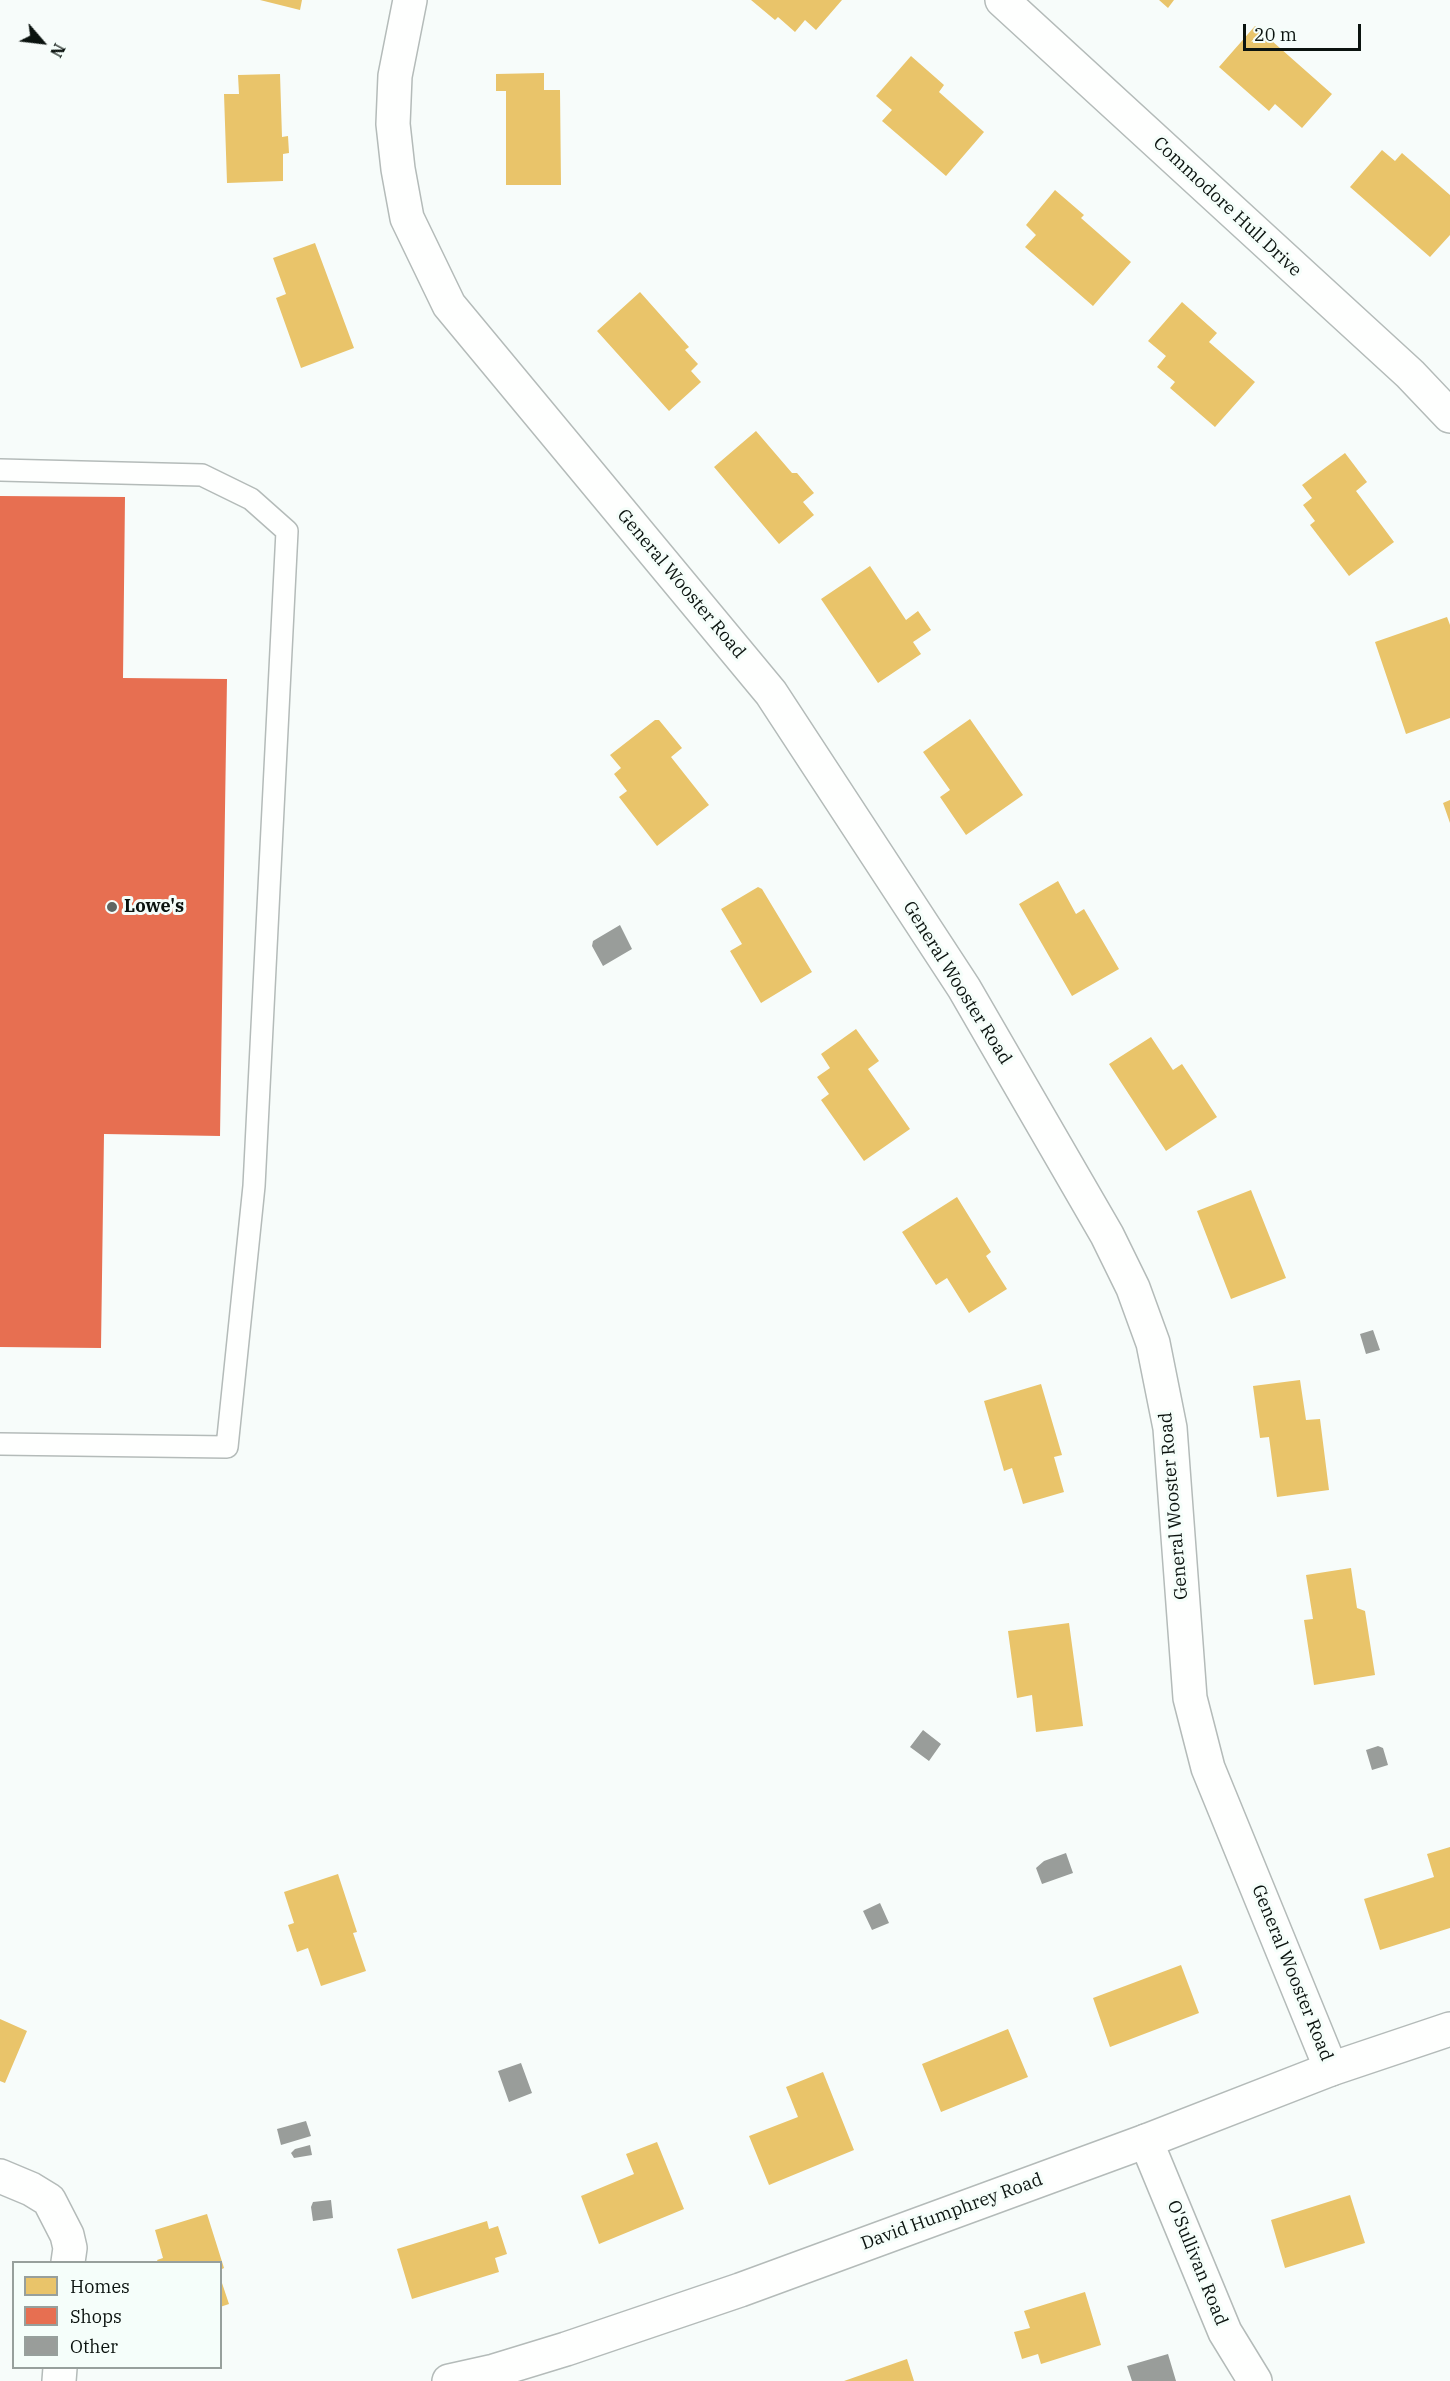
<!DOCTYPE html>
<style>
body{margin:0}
#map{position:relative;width:1450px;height:2381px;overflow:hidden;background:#f7fcfa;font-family:"IBM Plex Serif",serif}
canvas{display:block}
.legend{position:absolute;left:12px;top:2261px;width:210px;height:108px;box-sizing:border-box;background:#f5fefa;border:2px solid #97a09c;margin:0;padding:8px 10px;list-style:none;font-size:18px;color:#0b130f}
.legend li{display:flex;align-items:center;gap:12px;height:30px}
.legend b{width:30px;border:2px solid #97a09c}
.north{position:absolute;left:12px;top:12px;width:60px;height:60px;-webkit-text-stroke:4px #f5fefa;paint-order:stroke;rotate:118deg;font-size:16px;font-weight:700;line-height:24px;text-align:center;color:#0b130f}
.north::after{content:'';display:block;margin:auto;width:21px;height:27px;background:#0b130f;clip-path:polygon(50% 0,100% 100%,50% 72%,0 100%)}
.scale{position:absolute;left:1243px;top:24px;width:118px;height:27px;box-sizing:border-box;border:3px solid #0b130f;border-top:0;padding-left:8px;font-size:18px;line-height:21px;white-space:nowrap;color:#0b130f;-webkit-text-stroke:4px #f5fefa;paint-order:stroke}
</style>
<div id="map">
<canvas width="1450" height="2381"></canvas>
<ul class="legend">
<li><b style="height:16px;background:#e9c46a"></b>Homes</li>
<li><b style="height:16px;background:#e76f51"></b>Shops</li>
<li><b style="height:16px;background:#999d9a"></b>Other</li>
</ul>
<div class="north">N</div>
<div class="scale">20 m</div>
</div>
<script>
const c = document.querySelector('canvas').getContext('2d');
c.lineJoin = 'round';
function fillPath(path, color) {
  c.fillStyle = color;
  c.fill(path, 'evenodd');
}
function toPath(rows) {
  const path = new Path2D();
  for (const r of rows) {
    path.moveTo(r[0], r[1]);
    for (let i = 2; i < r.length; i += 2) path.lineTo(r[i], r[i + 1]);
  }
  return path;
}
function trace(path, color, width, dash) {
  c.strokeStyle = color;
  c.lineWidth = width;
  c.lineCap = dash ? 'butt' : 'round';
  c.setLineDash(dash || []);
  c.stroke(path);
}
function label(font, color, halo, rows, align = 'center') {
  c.font = font + ' "IBM Plex Serif",serif';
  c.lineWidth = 6;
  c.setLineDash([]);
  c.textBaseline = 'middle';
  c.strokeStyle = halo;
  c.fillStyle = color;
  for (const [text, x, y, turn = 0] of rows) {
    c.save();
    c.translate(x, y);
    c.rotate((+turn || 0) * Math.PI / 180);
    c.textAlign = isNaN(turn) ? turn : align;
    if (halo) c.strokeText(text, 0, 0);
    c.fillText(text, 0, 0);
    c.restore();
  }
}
const homes = toPath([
 [260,0,302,0,300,10],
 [751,0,842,0,816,30,805,20,795,32,778,17,775,20],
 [1159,0,1174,0,1168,8],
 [1255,26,1332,94,1302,128,1275,104,1269,111,1219,67],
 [911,56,944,85,939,92,984,132,946,176,882,121,892,110,876,96],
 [544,73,544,90,560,90,561,185,506,185,506,91,496,91,496,74],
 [280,74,282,137,288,136,289,153,283,154,283,181,227,183,224,94,239,94,238,75],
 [1382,150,1395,161,1402,153,1450,195,1450,235,1430,257,1350,187],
 [1055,190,1084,215,1081,218,1131,262,1093,306,1025,247,1036,235,1026,225],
 [315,243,354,348,301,368,276,298,286,294,273,258],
 [640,292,689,347,685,350,698,364,691,371,701,382,669,411,597,331],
 [1182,302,1217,333,1209,342,1255,382,1215,427,1170,388,1175,382,1157,367,1166,356,1148,341],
 [756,431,792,473,797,473,814,493,803,502,814,515,779,544,714,467],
 [1345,453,1367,482,1356,491,1394,542,1349,576,1310,525,1315,521,1303,505,1312,498,1302,485],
 [870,566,906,620,918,611,931,630,913,642,921,654,878,683,821,599],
 [1447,617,1450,625,1450,718,1406,734,1375,642],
 [970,719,1023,795,966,835,940,797,950,790,923,752],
 [655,720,659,720,682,748,671,757,709,805,657,846,619,797,627,791,614,774,621,768,610,755],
 [1450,800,1450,823,1443,803],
 [1058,881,1076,914,1084,909,1119,969,1072,996,1019,904],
 [758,887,762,889,812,972,761,1003,730,951,742,944,721,909],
 [856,1029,879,1061,868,1069,910,1129,864,1161,821,1100,829,1094,817,1077,830,1068,821,1054],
 [1151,1037,1173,1070,1182,1064,1217,1117,1166,1151,1109,1064],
 [1251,1190,1286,1278,1231,1299,1197,1211],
 [957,1197,991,1252,986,1256,1007,1289,969,1313,947,1278,936,1285,902,1232],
 [1300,1380,1306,1420,1320,1419,1329,1490,1277,1497,1269,1437,1260,1438,1253,1386],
 [1041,1384,1062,1455,1054,1457,1064,1492,1023,1504,1012,1468,1004,1471,984,1401],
 [1351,1568,1357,1608,1365,1611,1375,1675,1314,1685,1304,1620,1313,1619,1306,1575],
 [1069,1623,1083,1726,1036,1732,1032,1695,1017,1698,1008,1631],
 [1450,1847,1450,1928,1380,1950,1364,1899,1434,1877,1427,1854],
 [338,1874,357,1932,353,1933,366,1971,321,1986,308,1948,297,1952,288,1925,294,1923,284,1892],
 [1181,1965,1199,2013,1110,2047,1093,1998],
 [0,2019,27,2031,5,2083,0,2081],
 [1008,2029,1028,2077,941,2112,922,2064],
 [823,2072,854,2150,769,2185,749,2136,798,2117,786,2087],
 [657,2142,684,2209,599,2244,581,2196,634,2174,626,2154],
 [1350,2195,1365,2243,1285,2268,1271,2220],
 [207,2214,224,2268,220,2270,220,2262,158,2262,157,2260,163,2258,155,2230],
 [487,2221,489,2229,498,2226,507,2254,495,2258,499,2272,412,2299,397,2249],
 [220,2277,229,2304,220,2307],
 [1085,2292,1101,2345,1041,2364,1038,2354,1022,2359,1014,2332,1030,2328,1024,2311],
 [907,2359,914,2381,844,2381]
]);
const shops = toPath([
 [0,496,125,497,123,678,227,679,220,1136,104,1134,101,1348,0,1347]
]);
const building = toPath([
 [620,925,632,949,603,966,592,946,593,941],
 [1373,1330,1380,1350,1366,1354,1360,1334],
 [923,1730,941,1744,929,1761,910,1747],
 [1378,1746,1383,1748,1388,1765,1372,1770,1366,1750],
 [1066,1853,1073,1873,1042,1884,1036,1868,1044,1861],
 [880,1903,889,1923,872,1930,863,1911],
 [521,2063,532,2093,509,2102,498,2071],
 [306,2121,311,2136,281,2145,277,2129],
 [310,2145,312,2155,294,2158,291,2153,295,2149],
 [331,2200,333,2218,313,2221,311,2207,313,2202],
 [1168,2354,1176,2381,1132,2381,1127,2366]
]);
const service = toPath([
 [0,470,202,475,251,499,287,531,254,1186,227,1447,0,1444]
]);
const minor = toPath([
 [410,0,395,76,393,124,398,169,407,218,449,305,771,693,964,988,1107,1235,1133,1288,1153,1343,1170,1428,1190,1698,1208,1768,1331,2069],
 [1002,0,1410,374,1450,416],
 [1146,2141,1225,2332,1255,2381],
 [0,2176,31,2189,49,2200,67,2235,70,2248,68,2262],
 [59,2381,60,2368]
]);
const tertiary = toPath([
 [449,2381,494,2371,566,2349,740,2290,1146,2141,1331,2069,1450,2029]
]);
const markers = [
 [112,907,6,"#5e6561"]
];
const streetNames = [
 ["Commodore Hull Drive",1227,207,43],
 ["General Wooster Road",681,584,50],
 ["General Wooster Road",957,983,58],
 ["General Wooster Road",1174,1506,-95],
 ["General Wooster Road",1292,1973,68],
 ["David Humphrey Road",952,2212,-20],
 ["O'Sullivan Road",1197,2263,68]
];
const poiNames = [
 ["Lowe's",124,907]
];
fillPath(homes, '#e9c46a');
fillPath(shops, '#e76f51');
fillPath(building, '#999d9a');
trace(service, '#b4bbb9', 24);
trace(minor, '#b4bbb9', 36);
trace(tertiary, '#b4bbb9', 36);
trace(service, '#fefffe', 21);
trace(minor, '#fefffe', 33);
trace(tertiary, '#fefffe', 33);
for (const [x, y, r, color] of markers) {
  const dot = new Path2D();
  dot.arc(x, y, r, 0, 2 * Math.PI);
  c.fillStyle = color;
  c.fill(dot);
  trace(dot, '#f5fefa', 2);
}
label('18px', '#0b130f', '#f5fefa', streetNames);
label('bold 18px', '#0b130f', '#f5fefa', poiNames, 'left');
</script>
